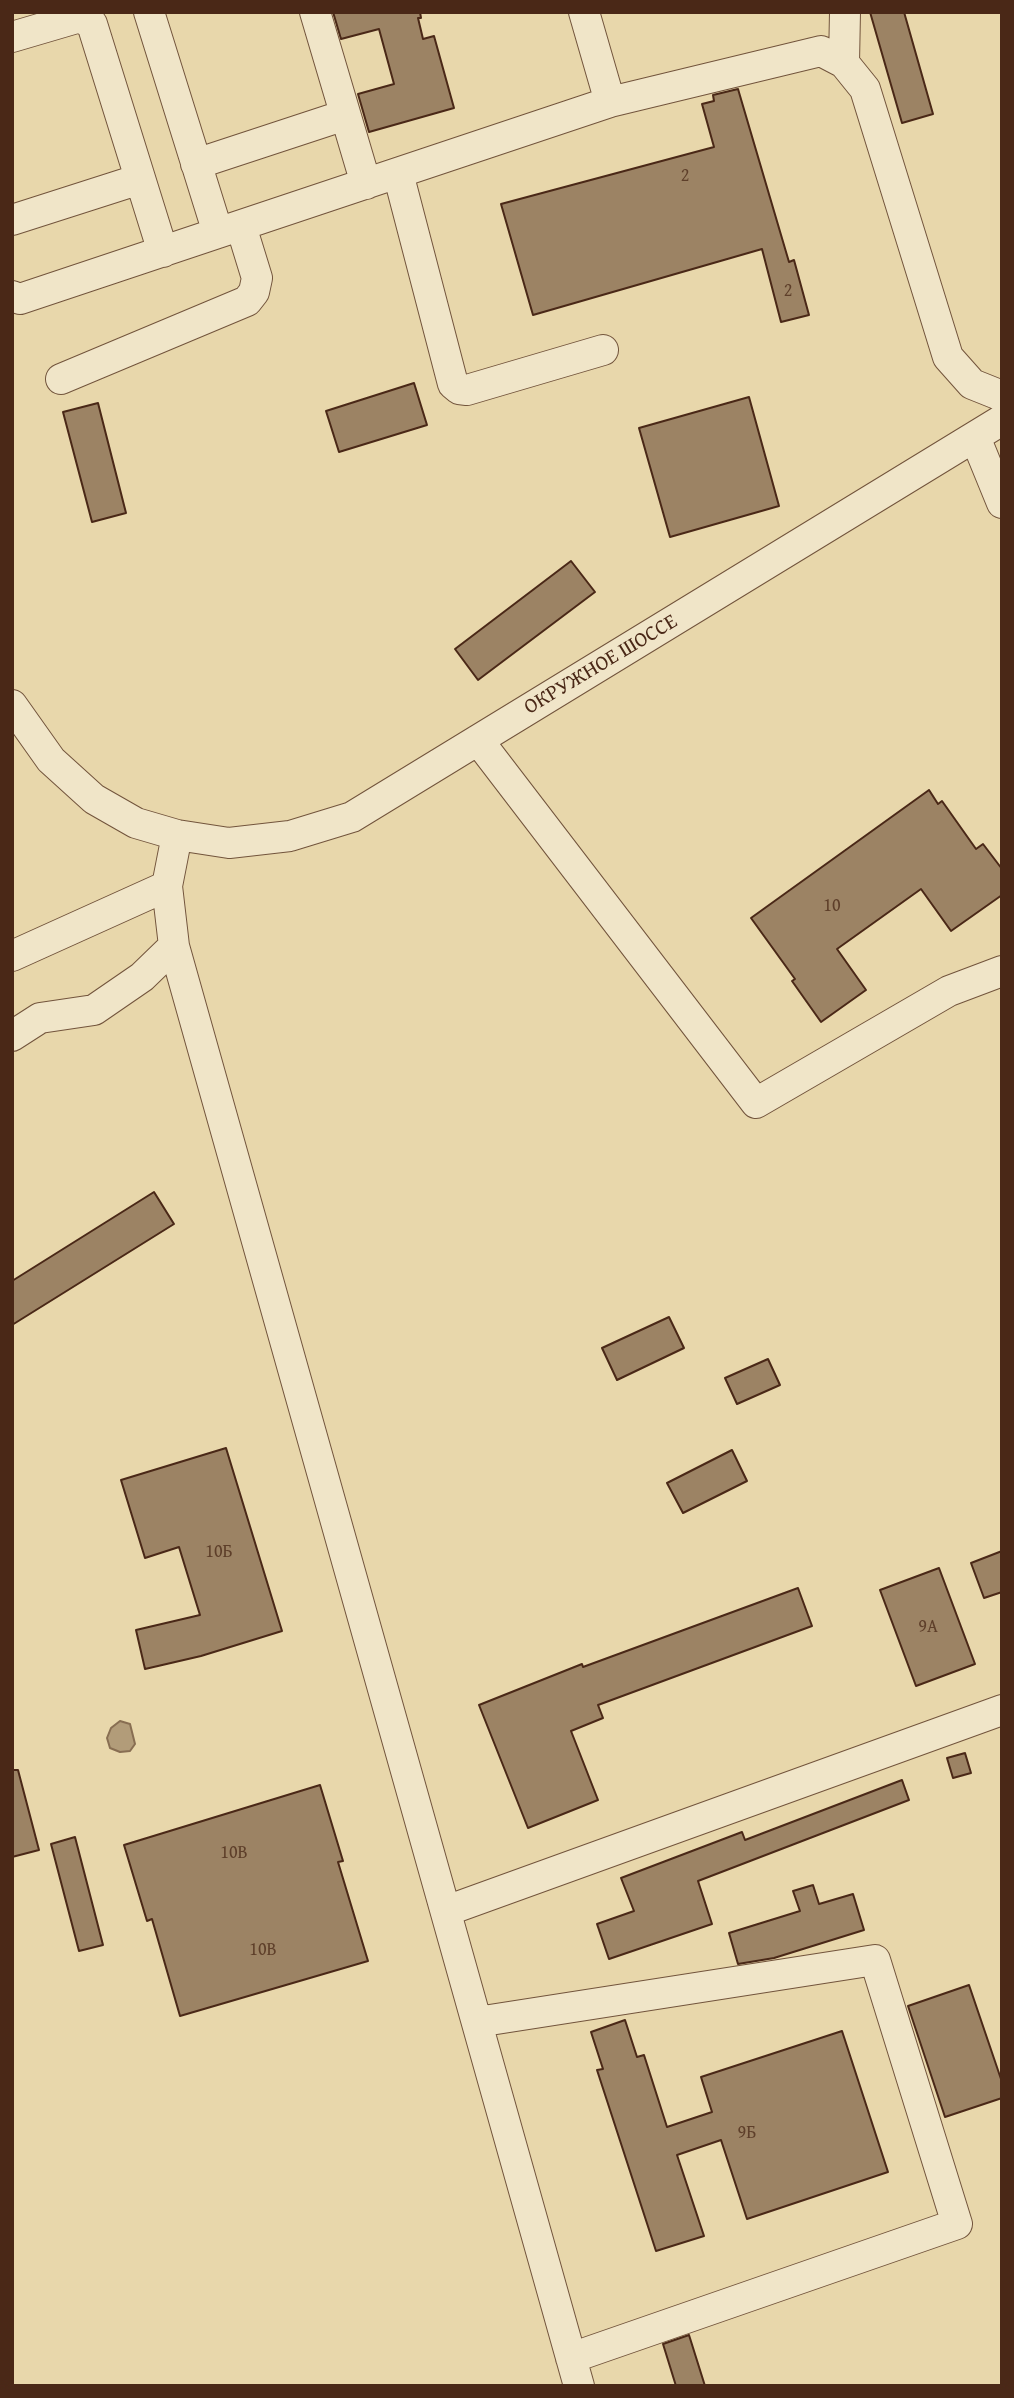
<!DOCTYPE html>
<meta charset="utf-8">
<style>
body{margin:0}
#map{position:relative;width:1014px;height:2398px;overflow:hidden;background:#e8d7ab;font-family:"Gentium Book Plus",serif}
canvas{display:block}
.frame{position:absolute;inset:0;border:14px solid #4a2817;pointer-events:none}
</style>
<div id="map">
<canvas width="1014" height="2398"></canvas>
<div class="frame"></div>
</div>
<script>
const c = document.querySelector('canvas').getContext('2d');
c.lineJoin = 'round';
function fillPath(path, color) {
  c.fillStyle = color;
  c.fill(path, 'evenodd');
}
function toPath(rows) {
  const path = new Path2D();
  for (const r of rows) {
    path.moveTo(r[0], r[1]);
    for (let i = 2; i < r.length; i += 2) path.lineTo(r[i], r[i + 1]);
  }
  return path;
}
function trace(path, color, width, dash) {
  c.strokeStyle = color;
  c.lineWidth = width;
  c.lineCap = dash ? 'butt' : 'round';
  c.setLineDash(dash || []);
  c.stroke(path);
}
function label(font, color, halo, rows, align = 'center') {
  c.font = font + ' "Gentium Book Plus",serif';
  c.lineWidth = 6;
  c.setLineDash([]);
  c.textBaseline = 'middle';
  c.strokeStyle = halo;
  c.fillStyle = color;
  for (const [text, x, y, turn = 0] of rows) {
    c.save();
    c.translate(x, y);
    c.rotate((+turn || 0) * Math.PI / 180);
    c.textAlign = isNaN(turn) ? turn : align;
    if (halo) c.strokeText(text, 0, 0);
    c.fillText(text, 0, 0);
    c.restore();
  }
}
const water = toPath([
 [120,1721,130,1724,135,1744,130,1751,120,1752,110,1748,107,1738,111,1728,120,1721]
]);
const building = toPath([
 [333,12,420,12,421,18,418,18,423,39,434,36,454,108,369,132,358,94,394,84,379,29,341,39,333,12],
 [870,12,904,12,933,114,902,123,870,12],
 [738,89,789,262,794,260,809,315,781,322,762,249,533,315,501,204,714,147,702,104,714,101,713,95,738,89],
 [414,383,427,425,339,452,326,411,414,383],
 [749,397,779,506,670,537,639,428,749,397],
 [98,403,126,513,92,522,63,412,98,403],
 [571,561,595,592,478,680,455,649,571,561],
 [929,790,938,804,942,801,976,849,983,844,1002,869,1002,895,951,931,921,889,837,949,866,990,821,1022,792,981,795,979,751,918,929,790],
 [154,1192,174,1224,12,1325,12,1281,154,1192],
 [669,1317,684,1348,617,1380,602,1348,669,1317],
 [768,1359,780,1385,737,1404,725,1378,768,1359],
 [226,1448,282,1631,201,1656,145,1669,136,1630,200,1615,179,1547,145,1558,121,1480,226,1448],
 [732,1450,747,1481,683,1513,667,1483,732,1450],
 [1002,1551,1002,1592,984,1598,971,1563,1002,1551],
 [939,1568,975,1664,916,1686,880,1590,939,1568],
 [798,1588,812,1626,598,1705,603,1718,571,1731,598,1800,528,1828,479,1705,582,1664,583,1667,798,1588],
 [965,1753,971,1773,953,1778,947,1758,965,1753],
 [12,1770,18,1770,39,1850,12,1857,12,1770],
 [902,1780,909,1800,698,1881,712,1924,609,1959,597,1924,634,1911,621,1878,742,1832,745,1840,902,1780],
 [320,1785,343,1861,338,1862,368,1961,180,2016,152,1919,147,1921,124,1845,320,1785],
 [75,1837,103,1945,79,1951,51,1844,75,1837],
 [813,1885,819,1904,853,1894,864,1930,774,1958,738,1964,729,1933,800,1911,793,1891,813,1885],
 [969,1985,1002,2082,1002,2098,945,2117,908,2006,969,1985],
 [625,2020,637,2057,644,2055,667,2127,712,2112,701,2077,842,2031,888,2172,747,2219,721,2140,677,2155,704,2236,656,2251,597,2070,603,2069,591,2032,625,2020],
 [689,2335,705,2386,676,2386,663,2344,689,2335]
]);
const minor = toPath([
 [149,12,218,233],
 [315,12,366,184],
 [12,37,80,17,92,24,163,252],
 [844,63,845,12],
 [610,102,821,51,844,63,865,89,948,357,972,384,1002,396],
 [196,164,345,115],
 [398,173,453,384,459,389,467,390,603,350],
 [12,220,140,179],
 [12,296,20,299,610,102,584,12],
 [61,379,247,301,254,292,257,278,241,226],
 [975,437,1002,503],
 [12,705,51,760,94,799,136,823,177,835,229,843,290,836,352,817,1002,420],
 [478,740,756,1103,949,991,1002,971],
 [177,835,167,886,174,946,579,2386],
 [12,956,167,886],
 [12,1036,40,1018,94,1010,142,977,174,946],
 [446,1911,1002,1710],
 [477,2022,875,1960,957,2224,571,2358]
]);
const numberNames = [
 ["2",685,176],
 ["2",788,291],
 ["10",832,906],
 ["10Б",219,1552],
 ["9А",928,1627],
 ["10В",234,1853],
 ["10В",263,1950],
 ["9Б",747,2133]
];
const streetNames = [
 ["ОКРУЖНОЕ ШОССЕ",601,665,-31]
];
fillPath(water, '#b29c79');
trace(water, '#886e52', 2);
fillPath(building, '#9c8364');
trace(building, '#4a2817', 2);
trace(minor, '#72543c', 32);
trace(minor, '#f0e5c8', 30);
label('18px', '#5e3f2a', null, numberNames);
label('21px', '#4a2817', '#f0e5c8', streetNames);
</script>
